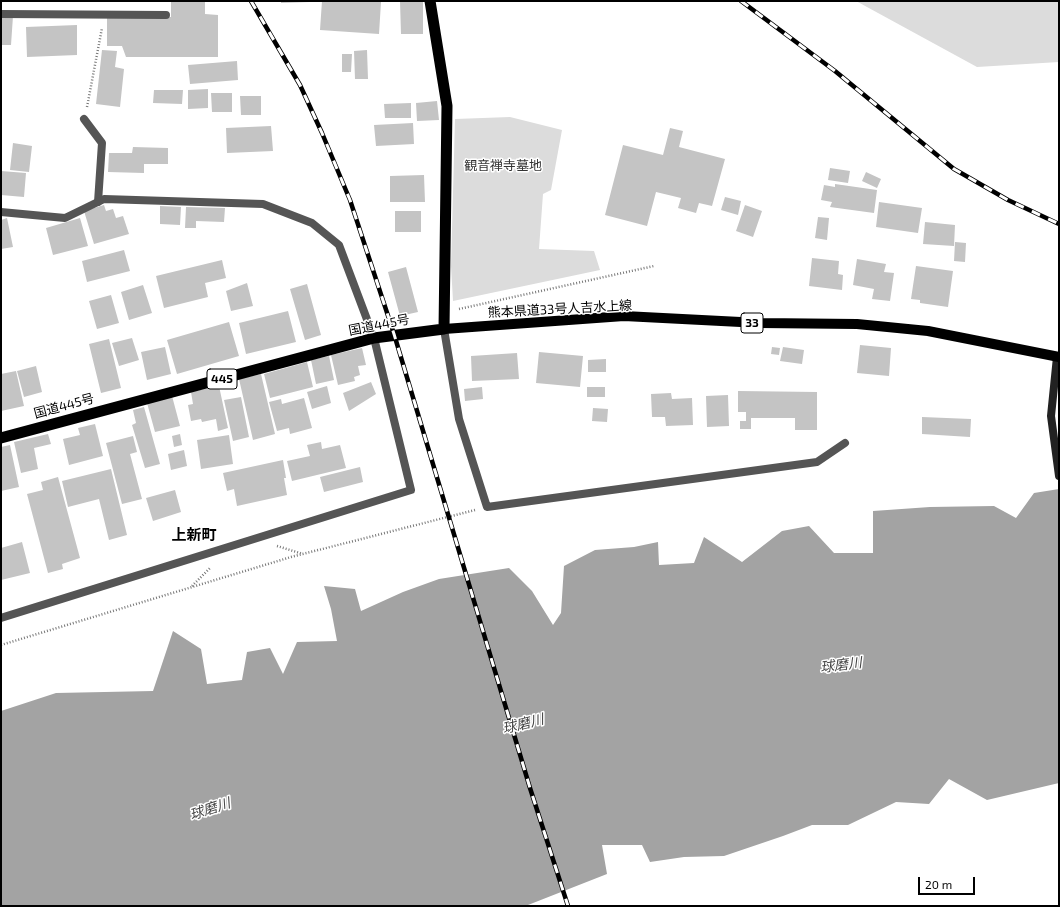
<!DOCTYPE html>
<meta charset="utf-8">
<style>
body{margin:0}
#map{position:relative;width:1060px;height:907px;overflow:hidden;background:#fff;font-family:"Exo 2",sans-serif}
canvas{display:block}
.frame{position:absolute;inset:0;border:2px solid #000;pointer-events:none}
.scale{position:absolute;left:918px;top:877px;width:57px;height:18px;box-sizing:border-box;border:2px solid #000;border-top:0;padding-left:5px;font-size:12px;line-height:14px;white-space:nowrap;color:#000;-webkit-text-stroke:3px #fff;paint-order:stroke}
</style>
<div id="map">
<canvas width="1060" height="907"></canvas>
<div class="frame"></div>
<div class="scale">20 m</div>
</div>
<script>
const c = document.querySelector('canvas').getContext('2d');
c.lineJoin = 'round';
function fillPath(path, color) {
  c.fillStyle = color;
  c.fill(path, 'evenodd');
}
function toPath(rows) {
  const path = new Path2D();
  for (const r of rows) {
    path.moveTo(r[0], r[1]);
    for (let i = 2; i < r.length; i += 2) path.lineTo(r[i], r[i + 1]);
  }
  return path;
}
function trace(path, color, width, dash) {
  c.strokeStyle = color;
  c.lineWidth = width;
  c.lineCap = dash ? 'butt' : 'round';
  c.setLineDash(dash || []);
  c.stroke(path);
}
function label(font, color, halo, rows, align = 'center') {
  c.font = font + ' "Exo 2","Noto Sans JP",sans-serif';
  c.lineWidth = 3;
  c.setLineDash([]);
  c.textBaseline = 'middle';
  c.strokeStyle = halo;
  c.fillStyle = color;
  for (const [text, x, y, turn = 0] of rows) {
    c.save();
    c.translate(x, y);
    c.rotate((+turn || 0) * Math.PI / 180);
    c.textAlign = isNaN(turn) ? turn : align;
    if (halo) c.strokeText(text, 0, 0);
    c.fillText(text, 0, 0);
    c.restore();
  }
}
const green = toPath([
 [856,1,1059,1,1059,62,977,67],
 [510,117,562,130,551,190,543,194,539,249,594,251,600,270,453,301,451,266,455,119]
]);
const water = toPath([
 [1059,489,1059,783,987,800,949,779,929,804,896,802,848,825,812,825,783,836,724,856,684,857,650,862,642,845,602,845,607,874,528,905,1,906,1,711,56,693,153,691,173,631,201,649,207,684,242,680,247,652,270,648,283,674,297,642,337,641,331,609,324,586,355,589,361,611,403,592,439,579,509,568,532,591,553,625,561,613,564,566,595,550,634,547,658,542,659,565,694,563,704,537,742,562,782,531,809,526,834,553,873,553,873,511,930,507,994,506,1016,518,1034,493]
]);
const building = toPath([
 [171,1,205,1,205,14,218,15,218,57,126,57,122,46,107,46,107,18,171,17],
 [281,1,310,1,310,2,281,3],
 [322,1,381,2,379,34,320,30],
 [400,1,423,1,423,34,401,34],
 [1,15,13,16,11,45,1,45],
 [77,25,77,55,27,57,26,27],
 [102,50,117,51,115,67,124,69,120,107,96,104],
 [367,50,368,79,355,79,354,51],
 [342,54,352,54,351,72,342,72],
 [237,61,238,80,190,84,188,65],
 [208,89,208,108,188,109,188,90],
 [154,90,183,90,182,104,153,103],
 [211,93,232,93,232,112,212,112],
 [240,96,261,96,261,115,241,115],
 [437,101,439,120,417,121,416,103],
 [411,103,411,118,385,118,384,104],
 [413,123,414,144,376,146,374,125],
 [271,126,273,151,227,153,226,128],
 [670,128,683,131,679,147,725,159,712,206,699,203,696,213,678,208,681,198,656,192,647,226,605,215,623,145,663,155],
 [13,143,32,146,29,172,10,170],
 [133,147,168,148,168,164,144,164,144,173,108,172,109,153,132,153],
 [830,168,850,171,848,183,828,180],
 [1,171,26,173,24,197,1,195],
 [866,172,881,179,877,188,862,181],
 [424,175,425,202,390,202,390,176],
 [835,184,877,190,874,213,830,207,832,202,821,200,824,185,835,187],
 [725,197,741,201,738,215,721,210],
 [879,202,922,208,918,233,876,227],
 [104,205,106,211,113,209,116,218,123,216,129,234,94,244,84,211],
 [745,205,762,211,753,237,736,231],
 [160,206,181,207,180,225,160,224],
 [186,207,225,208,224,222,196,221,196,228,185,228],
 [395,211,421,211,421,232,395,232],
 [818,217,829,218,827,240,815,238],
 [7,218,13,247,1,249,1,220],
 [80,218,88,246,53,255,46,228],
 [925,222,955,225,954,246,923,244],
 [955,242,966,243,965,262,954,261],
 [124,250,130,271,87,282,82,261],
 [812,258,839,261,838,274,843,275,842,290,809,286],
 [857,259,886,264,884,272,894,273,890,301,872,299,874,289,853,285],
 [222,260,226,278,205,283,208,297,164,308,156,276],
 [916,266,953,271,948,307,920,303,920,300,911,299],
 [406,267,418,312,400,316,388,272],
 [247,283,253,306,231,311,226,291],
 [307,284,321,335,305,340,290,289],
 [143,285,152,313,129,320,121,292],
 [111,295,119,323,97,329,89,301],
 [288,311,296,342,246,354,239,323],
 [229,322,239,356,177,374,167,340],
 [132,338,139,360,119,366,112,343],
 [109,339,121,388,101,393,89,344],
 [860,345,891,348,889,376,857,373],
 [165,347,171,374,147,380,141,352],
 [772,347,780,348,779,355,771,354],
 [783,347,804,350,802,364,780,361],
 [362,348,366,365,358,366,360,375,354,377,355,381,338,385,331,355],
 [539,352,583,356,580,387,536,383],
 [517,353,519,379,472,381,471,356],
 [329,356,334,380,316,384,311,360],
 [606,359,606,372,588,372,588,360],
 [307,362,313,387,270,398,264,374],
 [36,366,42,392,24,397,17,371],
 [16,371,24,406,1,411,1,374],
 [261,374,275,434,253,440,239,379],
 [371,382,376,394,349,411,343,393],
 [219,386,228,428,218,431,216,419,202,422,201,419,191,421,188,405,193,404,191,392],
 [327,386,331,403,312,409,307,392],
 [482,387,483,399,465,401,464,389],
 [587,387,605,387,605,397,587,397],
 [738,391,817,392,817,430,795,430,795,418,751,418,751,429,740,429,740,421,746,421,746,412,738,412],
 [671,393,672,399,692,398,693,425,666,426,665,417,652,417,651,394],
 [728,395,729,426,707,427,706,396],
 [172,396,180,426,155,432,147,403],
 [241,397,249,437,233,441,224,400],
 [304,398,312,428,290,434,289,428,277,431,269,402,281,399,282,404],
 [144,407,160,464,145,468,132,425,136,423,133,410],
 [593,408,608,409,607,422,592,421],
 [922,417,971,419,970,437,922,434],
 [95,424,103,456,69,465,63,439,80,435,78,428],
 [48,434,51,444,34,448,38,469,21,473,14,442],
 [180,434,182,445,174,447,172,436],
 [229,435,233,464,201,469,197,440],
 [133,436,137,452,130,454,142,499,122,504,106,443],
 [321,442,322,449,340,445,346,468,292,481,287,461,310,456,307,445],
 [10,445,19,487,1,491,1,447],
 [184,450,187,466,171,470,168,454],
 [283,460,286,478,284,478,287,495,237,506,234,489,227,491,223,473],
 [360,467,363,482,324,492,320,477],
 [111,469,127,535,109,540,99,499,68,507,62,481],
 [58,477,80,558,62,564,63,569,48,573,27,494,43,490,41,482],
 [175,490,181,512,153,521,146,498],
 [22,542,30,573,1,580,1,548]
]);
const path = toPath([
 [87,107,102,28],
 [459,309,654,266],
 [277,546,303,554],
 [192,586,211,567],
 [1,645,291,557,475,510]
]);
const service = toPath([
 [1,14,166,15],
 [84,119,102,143,98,202]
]);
const minor = toPath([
 [1,212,65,218,104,199,263,204,312,223,339,245,374,338,411,490,1,618],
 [444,329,459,419,487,507,817,462,845,443]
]);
const secondary = toPath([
 [1057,357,1051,416,1059,476]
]);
const primary = toPath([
 [444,329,624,316,760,323,857,324,928,331,1059,357]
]);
const trunk = toPath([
 [1,438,374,338,444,329,447,106,430,1]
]);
const rail = toPath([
 [251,1,300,85,322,133,350,200,394,334,530,788,568,906],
 [741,1,835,71,954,169,1008,200,1059,224]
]);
const shields = [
 [752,323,22],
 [222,379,30]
];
const shieldNames = [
 ["33",752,323],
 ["445",222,379]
];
const parkNames = [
 ["観音禅寺墓地",503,166]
];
const streetNames = [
 ["熊本県道33号人吉水上線",560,309,-3],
 ["国道445号",379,325,-11],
 ["国道445号",64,406,-15]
];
const waterNames = [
 ["球磨川",841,665,-7],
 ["球磨川",523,724,-14],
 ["球磨川",210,809,-18]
];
const quarterNames = [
 ["上新町",194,535]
];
fillPath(green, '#dcdcdc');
fillPath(water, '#a3a3a3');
fillPath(building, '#c4c4c4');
trace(path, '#777', 2.5, [1, 2]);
trace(service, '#555', 8);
trace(minor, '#555', 8);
trace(secondary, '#222', 8);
trace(primary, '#000', 10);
trace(trunk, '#000', 11);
trace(rail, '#000', 4.5);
trace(rail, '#fff', 3, [9]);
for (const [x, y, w] of shields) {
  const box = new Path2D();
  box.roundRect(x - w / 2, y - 10, w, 20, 3);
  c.fillStyle = '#fff';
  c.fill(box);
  trace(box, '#000', 1);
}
label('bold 12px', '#000', null, shieldNames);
label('13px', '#333', '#fff', parkNames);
label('13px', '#000', '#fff', streetNames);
label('italic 14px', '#444', '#fff', waterNames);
label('bold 15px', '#000', '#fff', quarterNames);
</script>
